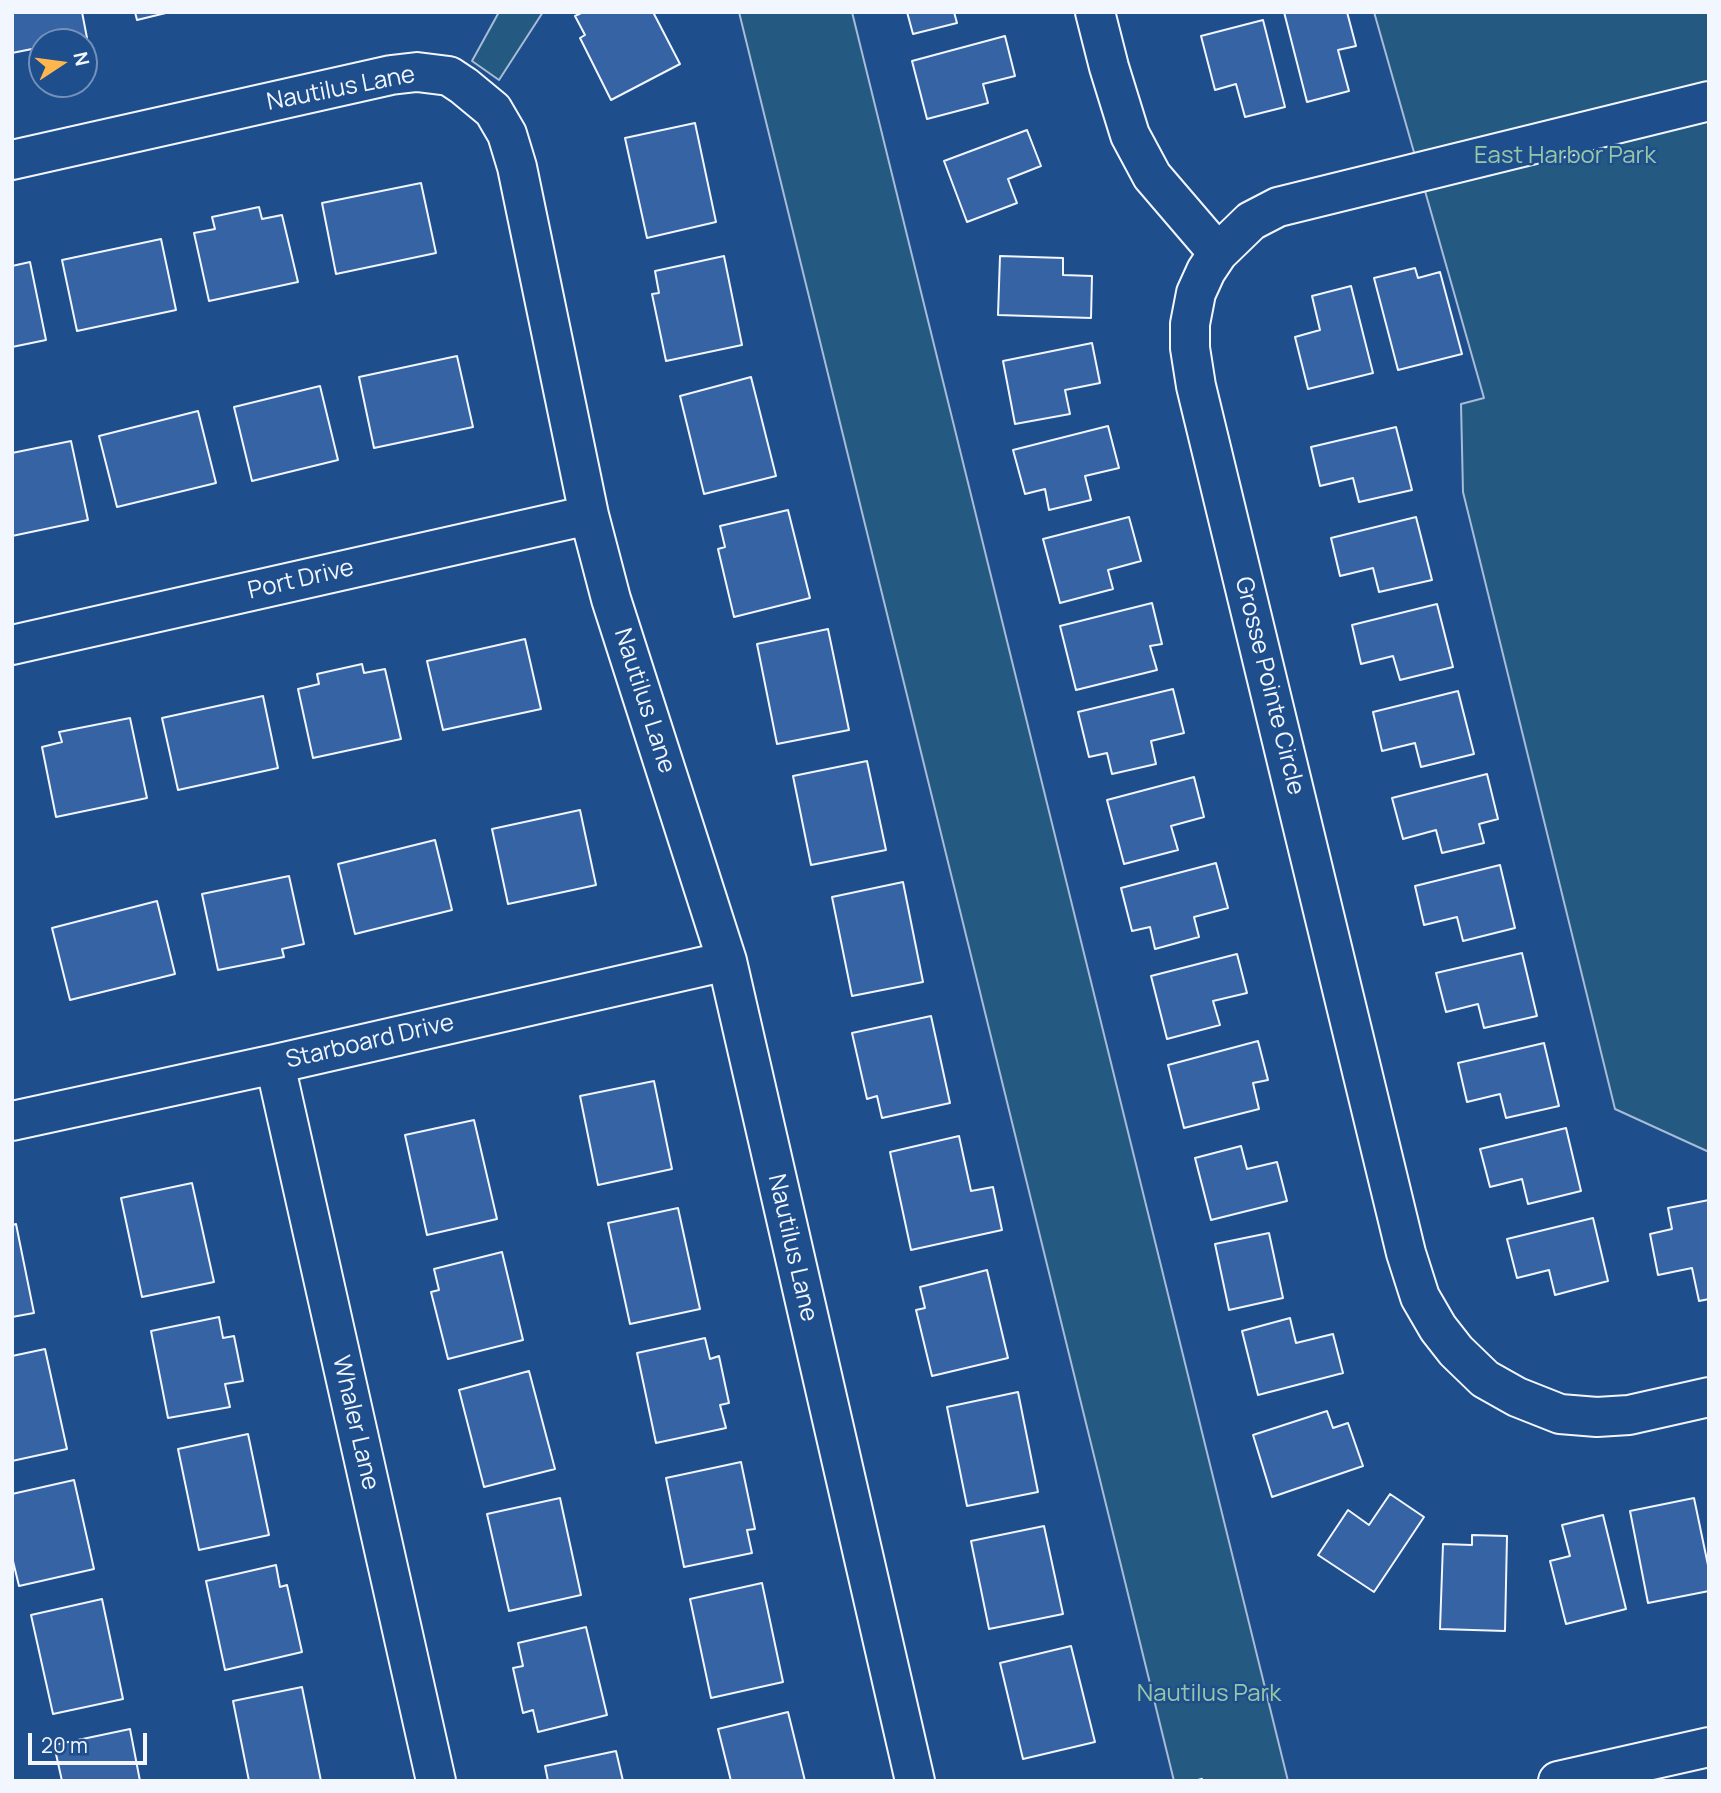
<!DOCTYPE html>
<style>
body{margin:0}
#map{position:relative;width:1721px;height:1793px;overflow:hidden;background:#1f4e8c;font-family:Manrope,sans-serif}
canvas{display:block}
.frame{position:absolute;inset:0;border:14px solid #f2f6ff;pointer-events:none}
.north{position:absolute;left:28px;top:28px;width:70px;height:70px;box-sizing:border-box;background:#1f4e8c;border:2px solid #7391ba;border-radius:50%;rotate:77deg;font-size:19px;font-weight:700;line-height:28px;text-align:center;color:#f2f6ff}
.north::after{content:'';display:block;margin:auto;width:24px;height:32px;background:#ffb74d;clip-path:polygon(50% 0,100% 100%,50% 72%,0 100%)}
.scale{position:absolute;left:28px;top:1733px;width:119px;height:32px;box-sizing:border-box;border:4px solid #f2f6ff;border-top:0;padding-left:9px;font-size:21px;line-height:24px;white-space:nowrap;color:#f2f6ff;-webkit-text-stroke:5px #1f4e8c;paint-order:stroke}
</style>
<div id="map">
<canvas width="1721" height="1793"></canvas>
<div class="frame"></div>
<div class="north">N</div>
<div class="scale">20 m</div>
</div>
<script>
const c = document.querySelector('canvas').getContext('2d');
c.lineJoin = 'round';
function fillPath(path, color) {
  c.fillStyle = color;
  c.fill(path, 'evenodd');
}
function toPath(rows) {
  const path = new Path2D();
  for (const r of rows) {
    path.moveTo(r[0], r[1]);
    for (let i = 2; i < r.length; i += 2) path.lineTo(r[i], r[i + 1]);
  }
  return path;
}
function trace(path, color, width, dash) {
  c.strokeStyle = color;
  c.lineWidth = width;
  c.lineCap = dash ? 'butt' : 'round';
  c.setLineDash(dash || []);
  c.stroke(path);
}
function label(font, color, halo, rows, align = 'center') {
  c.font = font + ' Manrope,sans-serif';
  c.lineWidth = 5;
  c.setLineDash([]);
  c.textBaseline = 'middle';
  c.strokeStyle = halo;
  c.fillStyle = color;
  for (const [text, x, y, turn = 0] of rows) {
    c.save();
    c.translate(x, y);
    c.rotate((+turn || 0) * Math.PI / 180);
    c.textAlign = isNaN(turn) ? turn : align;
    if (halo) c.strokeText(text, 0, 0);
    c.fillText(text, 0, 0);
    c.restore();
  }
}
const green = toPath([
 [499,12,543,12,499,80,472,61,499,12],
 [739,12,852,12,1288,1781,1174,1781,739,12],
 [1374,12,1709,12,1709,1152,1615,1109,1463,492,1461,404,1484,398,1374,12]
]);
const building = toPath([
 [12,12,82,12,87,38,68,42,42,42,42,47,12,53,12,12],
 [135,12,170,12,137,20,135,12],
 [583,12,653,12,680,64,611,100,580,38,585,35,575,16,583,12],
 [907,12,954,12,957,23,913,34,907,12],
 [1284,12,1347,12,1356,46,1338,50,1349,91,1307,102,1284,12],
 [1263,20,1285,107,1245,117,1236,84,1215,90,1201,36,1263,20],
 [1005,36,1015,76,983,84,988,103,927,119,912,61,1005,36],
 [695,123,716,222,647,238,625,138,695,123],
 [1027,130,1041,166,1008,179,1017,203,967,222,944,161,1027,130],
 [421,183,436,253,336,274,322,203,421,183],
 [259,207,262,219,282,215,298,282,209,301,194,233,215,229,212,217,259,207],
 [161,239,176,310,77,331,62,260,161,239],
 [724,256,742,345,666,361,652,294,659,293,655,271,724,256],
 [1000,256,1063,258,1063,275,1092,276,1091,318,998,315,1000,256],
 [30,262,46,340,12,347,12,266,30,262],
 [1415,268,1418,278,1440,272,1462,354,1398,370,1374,278,1415,268],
 [1351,286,1373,373,1308,389,1295,337,1320,330,1312,296,1351,286],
 [1092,343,1100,383,1065,390,1070,414,1015,424,1003,361,1092,343],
 [457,356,473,427,374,448,359,377,457,356],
 [751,377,776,476,704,494,680,396,751,377],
 [320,386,338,460,252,481,234,407,320,386],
 [198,411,216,483,117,507,99,436,198,411],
 [1108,426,1119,468,1085,476,1091,500,1049,510,1045,489,1025,494,1013,450,1108,426],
 [1396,427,1412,490,1359,502,1353,478,1320,486,1311,447,1396,427],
 [71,441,88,520,12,536,12,453,71,441],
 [788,510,810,598,734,617,718,549,725,547,720,526,788,510],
 [1129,517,1141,561,1108,570,1113,589,1060,603,1043,539,1129,517],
 [1416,517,1432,580,1379,592,1373,568,1340,576,1331,538,1416,517],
 [1152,603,1162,644,1150,646,1157,670,1076,690,1060,626,1152,603],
 [1437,604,1453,667,1400,680,1393,656,1361,664,1352,625,1437,604],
 [828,629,849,730,777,744,757,644,828,629],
 [525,639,541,709,443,730,427,661,525,639],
 [362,664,364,673,385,669,401,739,313,758,298,689,319,684,317,674,362,664],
 [1173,689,1184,733,1151,741,1156,764,1112,774,1107,753,1089,757,1078,712,1173,689],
 [1458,691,1474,754,1421,767,1415,743,1382,751,1373,712,1458,691],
 [263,696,278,768,178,790,162,718,263,696],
 [130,718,147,798,56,817,42,747,62,742,59,732,130,718],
 [867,761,886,850,811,865,793,776,867,761],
 [1487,774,1498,819,1479,824,1484,843,1442,853,1436,830,1403,839,1392,798,1487,774],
 [1194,777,1204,817,1171,826,1178,850,1124,864,1107,800,1194,777],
 [580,810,596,885,508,904,492,829,580,810],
 [435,840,452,910,355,934,338,864,435,840],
 [1216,863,1228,908,1194,917,1199,937,1155,949,1150,927,1132,931,1121,888,1216,863],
 [1500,865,1515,928,1463,941,1457,917,1424,925,1415,886,1500,865],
 [289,876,304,944,282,949,284,957,218,970,202,894,289,876],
 [903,882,923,982,852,996,832,897,903,882],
 [157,901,175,974,70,1000,52,928,157,901],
 [1522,953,1537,1016,1484,1028,1478,1004,1446,1012,1436,973,1522,953],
 [1237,954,1247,993,1213,1001,1220,1025,1167,1039,1151,976,1237,954],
 [931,1016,950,1103,882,1118,877,1096,867,1099,852,1033,931,1016],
 [1258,1041,1268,1080,1253,1083,1259,1109,1184,1128,1168,1065,1258,1041],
 [1544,1043,1559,1106,1506,1118,1500,1094,1467,1102,1458,1063,1544,1043],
 [654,1081,672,1169,598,1185,580,1096,654,1081],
 [474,1120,497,1219,427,1235,405,1135,474,1120],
 [1566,1128,1581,1191,1528,1204,1522,1179,1490,1187,1480,1149,1566,1128],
 [959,1136,971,1191,993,1187,1002,1230,911,1250,890,1152,959,1136],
 [1241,1146,1247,1169,1277,1162,1287,1201,1211,1220,1195,1158,1241,1146],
 [192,1183,214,1282,142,1297,121,1198,192,1183],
 [1709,1200,1709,1299,1699,1301,1692,1268,1658,1275,1650,1234,1672,1229,1668,1208,1709,1200],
 [678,1208,700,1309,630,1324,608,1223,678,1208],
 [1593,1218,1608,1281,1555,1295,1549,1270,1517,1278,1507,1239,1593,1218],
 [16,1224,34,1313,12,1317,12,1225,16,1224],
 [1269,1233,1283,1298,1229,1310,1215,1244,1269,1233],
 [502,1252,523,1340,448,1359,431,1292,439,1290,434,1269,502,1252],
 [987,1270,1008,1358,932,1376,916,1310,925,1308,920,1287,987,1270],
 [219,1317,223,1338,234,1336,243,1381,225,1384,230,1407,168,1418,151,1331,219,1317],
 [1290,1318,1296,1343,1333,1334,1343,1373,1258,1395,1242,1331,1290,1318],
 [705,1338,710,1359,719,1356,729,1403,720,1405,726,1428,656,1443,637,1353,705,1338],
 [45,1349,67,1449,12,1461,12,1356,45,1349],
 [529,1371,555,1469,484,1487,459,1390,529,1371],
 [1018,1392,1038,1492,967,1506,947,1407,1018,1392],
 [1327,1411,1333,1428,1348,1423,1363,1466,1272,1497,1253,1435,1327,1411],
 [248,1434,269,1535,199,1550,178,1449,248,1434],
 [741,1462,755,1529,747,1530,752,1553,684,1567,666,1478,741,1462],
 [74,1480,94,1569,19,1586,12,1557,12,1494,74,1480],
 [1390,1494,1424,1517,1374,1592,1318,1555,1348,1510,1369,1525,1390,1494],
 [560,1498,581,1595,509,1611,487,1514,560,1498],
 [1694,1498,1709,1570,1709,1591,1648,1603,1630,1511,1694,1498],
 [1603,1515,1626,1609,1566,1624,1550,1561,1570,1556,1562,1525,1603,1515],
 [1044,1526,1063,1614,989,1629,971,1541,1044,1526],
 [1472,1535,1507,1536,1505,1631,1440,1629,1443,1544,1472,1545,1472,1535],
 [276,1565,280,1587,287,1585,302,1652,225,1670,206,1581,276,1565],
 [762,1583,783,1682,711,1698,690,1599,762,1583],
 [102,1599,123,1699,53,1714,31,1615,102,1599],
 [586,1627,607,1715,538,1732,533,1710,523,1713,513,1668,523,1666,518,1643,586,1627],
 [1071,1646,1095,1742,1023,1759,1000,1663,1071,1646],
 [302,1687,321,1781,249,1781,233,1701,302,1687],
 [788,1712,805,1781,731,1781,718,1729,788,1712],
 [130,1729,140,1781,62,1781,54,1745,130,1729],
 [616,1751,623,1781,548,1781,545,1766,616,1751]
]);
const minor = toPath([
 [1095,12,1109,67,1130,135,1152,176,1218,253],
 [1709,101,1278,207,1251,221,1218,253,1206,271,1196,293,1190,324,1190,348,1196,386,1406,1253,1420,1297,1438,1328,1456,1351,1485,1379,1517,1397,1560,1414,1597,1417,1629,1415,1709,1397],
 [12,160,391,75,417,72,449,76,464,86,493,110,507,134,517,167,589,515,611,599,727,961,915,1781],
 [12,645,589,515],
 [275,1064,436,1781],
 [12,1121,275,1064,727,961]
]);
const major = toPath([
 [1558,1781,1709,1747]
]);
const fence = toPath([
 [1194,1781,1206,1778]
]);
const streetNames = [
 ["Nautilus Lane",341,89,-11],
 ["Port Drive",301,580,-13],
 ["Grosse Pointe Circle",1269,686,76],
 ["Nautilus Lane",644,701,72],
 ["Starboard Drive",370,1042,-13],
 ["Nautilus Lane",792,1248,77],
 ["Whaler Lane",355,1423,77]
];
const parkNames = [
 ["East Harbor Park",1565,156],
 ["Nautilus Park",1209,1694]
];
fillPath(green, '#245a82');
trace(green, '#a8bbd7', 2);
fillPath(building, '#3563a3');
trace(building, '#f2f6ff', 2);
trace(minor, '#f2f6ff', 42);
trace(major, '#f2f6ff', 42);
trace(minor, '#1f4e8c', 38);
trace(major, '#1f4e8c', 38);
trace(fence, '#f2f6ff', 2, [9, 3.5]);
label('24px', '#f2f6ff', '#1f4e8c', streetNames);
label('24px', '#97c8a6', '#1f4e8c', parkNames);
</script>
